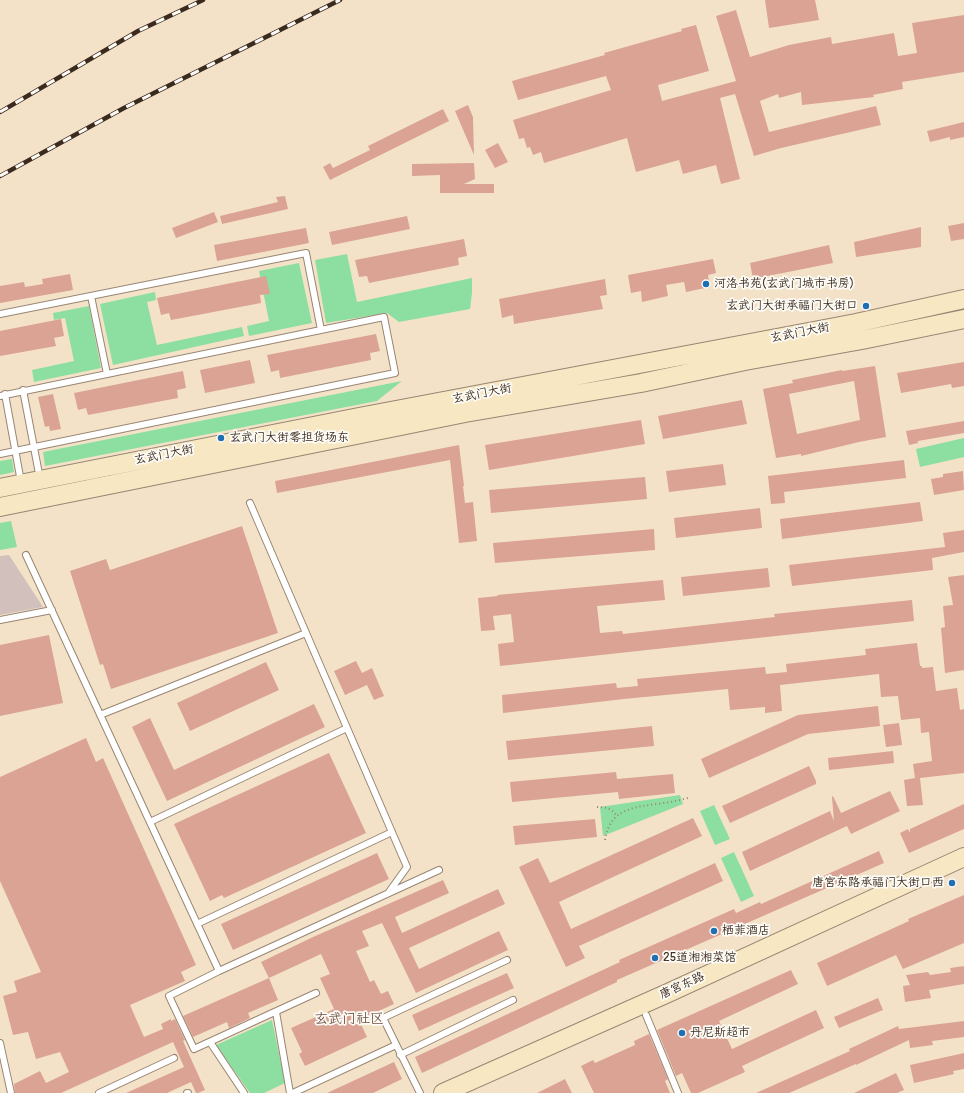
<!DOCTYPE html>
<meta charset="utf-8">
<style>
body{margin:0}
canvas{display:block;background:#f4e2c8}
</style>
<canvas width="964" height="1093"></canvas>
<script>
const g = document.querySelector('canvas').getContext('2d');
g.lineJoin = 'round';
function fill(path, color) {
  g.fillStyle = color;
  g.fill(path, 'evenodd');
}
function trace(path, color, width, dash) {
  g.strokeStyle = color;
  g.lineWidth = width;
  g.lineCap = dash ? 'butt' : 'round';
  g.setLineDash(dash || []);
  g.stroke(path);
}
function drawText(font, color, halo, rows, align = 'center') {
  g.font = font + ' Pangolin,"LXGW WenKai TC",sans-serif';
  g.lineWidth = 3.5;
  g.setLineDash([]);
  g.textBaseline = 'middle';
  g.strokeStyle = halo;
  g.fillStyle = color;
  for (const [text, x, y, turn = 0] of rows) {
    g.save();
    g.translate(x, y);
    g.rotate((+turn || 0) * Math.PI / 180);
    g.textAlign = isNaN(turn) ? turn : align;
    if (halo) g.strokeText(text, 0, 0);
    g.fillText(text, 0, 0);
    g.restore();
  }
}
fill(new Path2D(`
 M 9,555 L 43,607 L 0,615 L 0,556 Z`), '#d1c0bc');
fill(new Path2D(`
 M 347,254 L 357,302 L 472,278 L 472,293 L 470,309 L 399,322 L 387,313 L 326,323 L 315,260 Z
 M 299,263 L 312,323 L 249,336 L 247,326 L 269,321 L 259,271 Z
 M 155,292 L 156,300 L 147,302 L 157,345 L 242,327 L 244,336 L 113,365 L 100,304 Z
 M 89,306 L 101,368 L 34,382 L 32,370 L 74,361 L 65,318 L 54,320 L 53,313 Z
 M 402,381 L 377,401 L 45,466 L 43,452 Z
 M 964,438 L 964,457 L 920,467 L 916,449 Z
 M 12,459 L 14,472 L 0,475 L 0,461 Z
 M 11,521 L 17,547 L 0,550 L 0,523 Z
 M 680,795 L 683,804 L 603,836 L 600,807 Z
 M 714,805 L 730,839 L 715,845 L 700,811 Z
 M 734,852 L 754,896 L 741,902 L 721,858 Z
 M 272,1020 L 285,1083 L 264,1093 L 250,1093 L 216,1045 Z`), '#8cdfa0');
fill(new Path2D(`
 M 765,0 L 815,0 L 819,20 L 769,28 Z
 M 736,10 L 750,57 L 789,45 L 831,37 L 832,44 L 894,33 L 898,56 L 917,53 L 912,23 L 964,15 L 964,72 L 902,82 L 903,89 L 873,95 L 874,97 L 802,105 L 801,92 L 779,98 L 778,94 L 760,101 L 769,132 L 876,106 L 881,125 L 781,148 L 754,156 L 735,94 L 720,98 L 740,179 L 721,184 L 716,165 L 683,174 L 679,160 L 636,172 L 627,138 L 544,163 L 541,152 L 533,155 L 530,147 L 527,148 L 524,138 L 519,139 L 513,120 L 611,90 L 606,76 L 518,100 L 512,81 L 605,55 L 604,53 L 682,31 L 681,29 L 696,25 L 709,71 L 658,85 L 662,101 L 736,81 L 716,16 Z
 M 468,105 L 473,117 L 474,155 L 455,111 Z
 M 443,109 L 449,121 L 330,180 L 323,167 L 330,163 L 333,168 L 370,150 L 368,146 Z
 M 964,122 L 964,137 L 950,140 L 950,137 L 930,142 L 927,131 Z
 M 498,143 L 508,162 L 495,168 L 485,150 Z
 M 474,163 L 475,179 L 464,184 L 494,184 L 494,193 L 440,193 L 440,175 L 412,176 L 412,164 Z
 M 285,196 L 288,209 L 222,224 L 220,216 L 278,202 L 276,197 Z
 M 214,212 L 218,222 L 176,238 L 172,228 Z
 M 407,216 L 410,229 L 332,245 L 329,232 Z
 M 964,223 L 964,239 L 951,241 L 948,226 Z
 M 921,227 L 921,247 L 856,257 L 854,242 Z
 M 306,228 L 309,243 L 217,261 L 214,245 Z
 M 464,239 L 467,256 L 458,258 L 459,265 L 369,283 L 367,276 L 359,277 L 355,260 Z
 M 829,245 L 833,263 L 753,279 L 750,263 Z
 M 713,259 L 716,273 L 708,275 L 710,287 L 686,292 L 684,282 L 666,285 L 668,296 L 642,302 L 641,291 L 631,293 L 628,275 Z
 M 70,274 L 73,290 L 0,303 L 0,286 L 24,282 L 25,287 L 43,284 L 42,279 Z
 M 266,276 L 270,294 L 260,295 L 261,303 L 171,320 L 169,313 L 161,315 L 157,298 Z
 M 605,279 L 607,295 L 600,296 L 603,309 L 514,324 L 513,315 L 502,318 L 499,299 Z
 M 61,319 L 64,336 L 54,338 L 56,346 L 0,356 L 0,331 Z
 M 376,334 L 380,351 L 370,353 L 371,360 L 280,378 L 279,370 L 271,372 L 267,355 Z
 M 250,360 L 255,383 L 205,393 L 200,370 Z
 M 964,362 L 964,386 L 952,388 L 951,384 L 901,393 L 897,373 Z
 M 875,366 L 886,437 L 859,442 L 801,456 L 801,454 L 776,458 L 763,389 L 793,383 L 792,380 L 842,370 L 842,371 ZM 854,381 L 860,420 L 797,434 L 789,394 Z
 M 183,371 L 186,388 L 177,390 L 178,398 L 88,415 L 86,408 L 78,410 L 74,393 Z
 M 53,394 L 61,429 L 50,431 L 49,426 L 45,427 L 38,397 Z
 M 742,400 L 747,424 L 663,439 L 658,416 Z
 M 641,420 L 645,444 L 489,470 L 485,445 Z
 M 964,421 L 964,433 L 918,441 L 918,443 L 909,445 L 906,431 Z
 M 459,445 L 464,486 L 463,486 L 465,503 L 473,502 L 477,541 L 459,543 L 450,460 L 277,493 L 275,481 Z
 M 904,460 L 906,478 L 784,492 L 785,503 L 771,504 L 768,476 Z
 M 723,464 L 726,485 L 669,492 L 666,471 Z
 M 963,471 L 964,490 L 934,495 L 931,479 L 943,477 L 943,474 Z
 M 645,477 L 647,499 L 491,513 L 489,490 Z
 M 920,502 L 923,521 L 782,539 L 780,519 Z
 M 760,508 L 762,528 L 676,538 L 674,518 Z
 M 242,526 L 278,633 L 111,689 L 103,664 L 100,665 L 70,571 L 106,559 L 110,570 Z
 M 654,529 L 655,550 L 495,563 L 493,543 Z
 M 964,530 L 964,552 L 932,558 L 933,570 L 792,586 L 789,565 L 945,547 L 943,533 Z
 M 768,568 L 770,587 L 683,596 L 681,577 Z
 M 964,575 L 964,670 L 945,673 L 941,628 L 945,627 L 943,606 L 953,605 L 948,577 Z
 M 663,580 L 665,600 L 597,606 L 600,633 L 622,631 L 623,634 L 775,617 L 774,614 L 912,600 L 914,621 L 500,666 L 498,644 L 514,642 L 511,614 L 493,616 L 495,630 L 481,631 L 478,598 L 498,596 L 497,595 Z
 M 49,635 L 63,703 L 0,716 L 0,645 Z
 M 917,643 L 920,666 L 922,666 L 922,668 L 933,667 L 936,691 L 957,688 L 960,710 L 964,709 L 964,773 L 920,778 L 923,805 L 907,806 L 904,780 L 915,778 L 913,764 L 932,761 L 929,732 L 921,733 L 920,718 L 901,720 L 898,696 L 881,697 L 879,674 L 780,685 L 782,711 L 765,713 L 765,707 L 730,710 L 728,689 L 624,699 L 503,713 L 502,695 L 616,683 L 617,688 L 638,686 L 637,679 L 765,667 L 766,674 L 787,672 L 786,664 L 866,655 L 865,649 Z
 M 356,661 L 362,673 L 372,668 L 384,696 L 374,700 L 367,685 L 345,695 L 334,671 Z
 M 266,662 L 279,690 L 190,731 L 177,703 Z
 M 314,704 L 325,727 L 167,801 L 132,727 L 150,718 L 174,770 Z
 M 878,706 L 880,726 L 808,734 L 709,778 L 701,759 L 798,715 Z
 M 899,723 L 902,745 L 886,747 L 883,725 Z
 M 652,726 L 654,746 L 508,760 L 506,741 Z
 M 86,738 L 96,762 L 103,758 L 196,965 L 181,972 L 185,981 L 130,1005 L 144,1037 L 163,1029 L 161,1024 L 171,1019 L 171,1021 L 175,1019 L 185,1040 L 183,1041 L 205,1090 L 198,1093 L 196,1093 L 191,1082 L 167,1093 L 126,1093 L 184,1067 L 173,1042 L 61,1093 L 15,1093 L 14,1084 L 40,1071 L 46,1083 L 69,1072 L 60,1052 L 36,1059 L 28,1032 L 13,1035 L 3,996 L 17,992 L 14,981 L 41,972 L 0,881 L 0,777 Z
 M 893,751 L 894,763 L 829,770 L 828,758 Z
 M 329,753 L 366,833 L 224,898 L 222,895 L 210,901 L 174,824 Z
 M 809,766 L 816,781 L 816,784 L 730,823 L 722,806 Z
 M 616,772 L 617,779 L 673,774 L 675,793 L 619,799 L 618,792 L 512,802 L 510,782 Z
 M 890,791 L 900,811 L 851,834 L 847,826 L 750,871 L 742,852 L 830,811 L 834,821 L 832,797 L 833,796 L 841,813 Z
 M 964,804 L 964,829 L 909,853 L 900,833 L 908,829 L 910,833 L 910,829 Z
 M 693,818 L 702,836 L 559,902 L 571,929 L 715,863 L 723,881 L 579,946 L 585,958 L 566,967 L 519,867 L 538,858 L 550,883 Z
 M 595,819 L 597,837 L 515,845 L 513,826 Z
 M 879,851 L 884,863 L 617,980 L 617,982 L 422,1073 L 415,1057 L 620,962 L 619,960 L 734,909 L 736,913 L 760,902 L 761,904 Z
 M 377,853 L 389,879 L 233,950 L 221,924 Z
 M 443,880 L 449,893 L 395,917 L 402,933 L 498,889 L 505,904 L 409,948 L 419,969 L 499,931 L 508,950 L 416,993 L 382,923 L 362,931 L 369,946 L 356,951 L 370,982 L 374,980 L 381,994 L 388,991 L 394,1004 L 359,1020 L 367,1037 L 305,1066 L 299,1054 L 302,1052 L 291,1028 L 334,1009 L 320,978 L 330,974 L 321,954 L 269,978 L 261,962 L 313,937 Z
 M 964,895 L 964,943 L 903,969 L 896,955 L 827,986 L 817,963 L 909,921 L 908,919 Z
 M 964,966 L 964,984 L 929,990 L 931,998 L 905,1002 L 903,986 L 910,985 L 906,975 L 928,972 L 930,975 L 951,972 L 950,968 Z
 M 791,970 L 798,984 L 719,1021 L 732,1049 L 816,1010 L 824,1028 L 742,1066 L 745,1072 L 698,1093 L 691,1093 L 682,1073 L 676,1076 L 657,1030 Z
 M 507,973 L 514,988 L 419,1031 L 412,1015 Z
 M 269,978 L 278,1000 L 248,1013 L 250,1018 L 229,1028 L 227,1022 L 193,1037 L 183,1016 Z
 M 878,998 L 883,1010 L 839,1028 L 834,1017 Z
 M 964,1021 L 964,1037 L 932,1041 L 933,1045 L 910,1048 L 909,1040 L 856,1065 L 856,1064 L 789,1093 L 756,1093 L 850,1051 L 849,1049 L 898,1026 L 899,1029 Z
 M 649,1034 L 668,1079 L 665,1081 L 670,1093 L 594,1093 L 581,1066 L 593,1060 L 595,1063 L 635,1045 L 634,1041 Z
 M 964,1053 L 964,1069 L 953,1071 L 954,1074 L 914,1083 L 910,1065 Z
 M 394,1062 L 402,1079 L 373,1093 L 327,1093 Z
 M 896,1073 L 904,1090 L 897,1093 L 854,1093 Z
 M 565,1079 L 572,1093 L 537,1093 Z`), '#dba394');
const lane = new Path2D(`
 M 91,296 L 107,374
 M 0,314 L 306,253 L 321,330
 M 23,390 L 40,479
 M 5,394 L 21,482
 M 0,396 L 384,317 L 395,373 L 0,454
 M 250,503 L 407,867 L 389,892
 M 26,555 L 219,971
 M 0,620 L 52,610
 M 100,715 L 306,633
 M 150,822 L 347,728
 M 197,924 L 392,832
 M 316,993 L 194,1049 L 169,996 L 219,971 L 439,870
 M 276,1012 L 290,1093
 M 646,1015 L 678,1093
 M 210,1042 L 244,1093
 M 0,1043 L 11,1093
 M 400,1055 L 513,1000
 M 99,1093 L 174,1058
 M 187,1093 L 188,1093
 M 293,1093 L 396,1045
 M 420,1093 L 383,1018 L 507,960`);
const secondary = new Path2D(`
 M 0,488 L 359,417 L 856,323 L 964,299
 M 0,507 L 465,413 L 641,383 L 745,361 L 862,340 L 964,319
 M 443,1093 L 668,993 L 964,857`);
trace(lane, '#988673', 8);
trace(secondary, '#988673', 20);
trace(new Path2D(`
 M 597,807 C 606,807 611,808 617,816
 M 605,840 C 610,807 636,807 664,803 C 672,802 680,800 688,798`), '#988673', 2, [1, 3]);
trace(lane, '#fff', 6);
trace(secondary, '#f7e8c3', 18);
const rail = new Path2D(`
 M 0,112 L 138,31 L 203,0
 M 0,176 L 124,108 L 340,0`);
trace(rail, '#3b2a1e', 4.5);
trace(rail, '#fdfcf7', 3, [9]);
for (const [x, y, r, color] of [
 [706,284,4,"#1f6fb2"],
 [866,306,4,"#1f6fb2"],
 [221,438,4,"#1f6fb2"],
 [952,883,4,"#1f6fb2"],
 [714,931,4,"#1f6fb2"],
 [655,958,4,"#1f6fb2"],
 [682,1033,4,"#1f6fb2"]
]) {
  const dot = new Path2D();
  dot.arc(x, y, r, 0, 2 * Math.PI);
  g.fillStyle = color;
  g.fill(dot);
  trace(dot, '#fdfcf7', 1.5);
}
drawText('12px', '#3b2a1e', '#fdfcf7', [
 ["河洛书苑(玄武门城市书房)",714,284],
 ["玄武门大街承福门大街口",858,306,"right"],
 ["玄武门大街零担货场东",229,438],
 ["唐宫东路承福门大街口西",944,883,"right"],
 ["栖菲酒店",722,931],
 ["25道湘湘菜馆",663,958],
 ["丹尼斯超市",690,1033]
], 'left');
drawText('12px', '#3b2a1e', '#fdfcf7', [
 ["玄武门大街",800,333,-11],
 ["玄武门大街",482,394,-11],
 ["玄武门大街",164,455,-11],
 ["唐宫东路",682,986,-25]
]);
drawText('14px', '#735447', '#fdfcf7', [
 ["玄武门社区",349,1019]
]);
</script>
